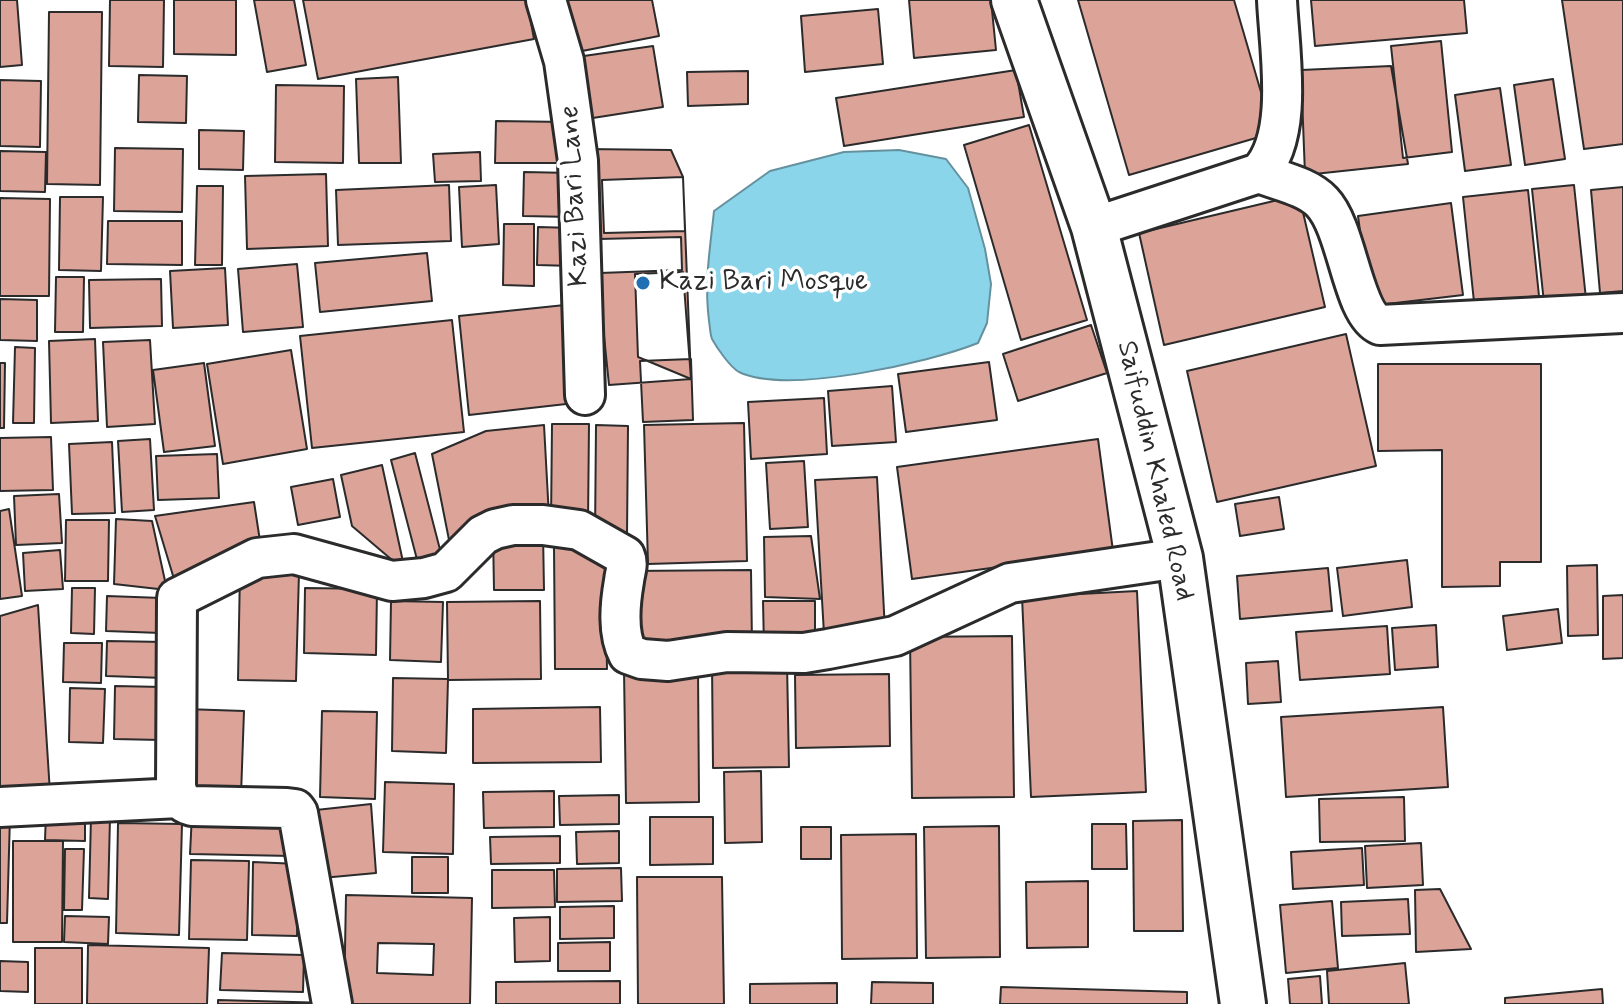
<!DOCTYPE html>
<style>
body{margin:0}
canvas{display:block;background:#fff}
</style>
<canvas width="1623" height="1004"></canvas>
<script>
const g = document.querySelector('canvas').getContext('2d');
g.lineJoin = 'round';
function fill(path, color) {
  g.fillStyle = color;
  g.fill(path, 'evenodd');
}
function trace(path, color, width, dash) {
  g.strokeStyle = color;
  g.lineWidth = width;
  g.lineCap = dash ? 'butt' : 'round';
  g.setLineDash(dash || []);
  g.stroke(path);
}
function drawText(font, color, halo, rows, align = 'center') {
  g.font = font + ' Mynerve,sans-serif';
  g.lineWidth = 7;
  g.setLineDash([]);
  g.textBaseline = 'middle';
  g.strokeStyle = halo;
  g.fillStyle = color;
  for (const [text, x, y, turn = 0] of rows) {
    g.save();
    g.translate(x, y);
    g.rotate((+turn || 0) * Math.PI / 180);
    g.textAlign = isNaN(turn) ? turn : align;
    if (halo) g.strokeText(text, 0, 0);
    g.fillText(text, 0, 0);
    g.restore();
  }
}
const water = new Path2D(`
 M 899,150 L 946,159 L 968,188 L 985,249 L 991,284 L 987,323 L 978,343 C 928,363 787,395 739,372 C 730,367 717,348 712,339 C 710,334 710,326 709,321 C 704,281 710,250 714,211 L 770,171 L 844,152 Z`);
fill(water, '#8bd5eb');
trace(water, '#65919e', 2);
const building = new Path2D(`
 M 0,0 L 17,0 L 22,65 L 0,67 Z
 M 110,0 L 164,0 L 163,67 L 109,66 Z
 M 174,0 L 236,0 L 236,55 L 174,54 Z
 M 254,0 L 294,0 L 306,65 L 267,72 Z
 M 303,0 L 527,0 L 534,39 L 318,79 Z
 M 562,0 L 652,0 L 659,36 L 572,53 Z
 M 909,0 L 991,0 L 996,50 L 914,58 Z
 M 1078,0 L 1234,0 L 1273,133 L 1129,175 Z
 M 1311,0 L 1464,0 L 1467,33 L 1315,46 Z
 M 1562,0 L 1623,0 L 1623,144 L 1584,149 Z
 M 878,9 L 883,64 L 805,72 L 801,16 Z
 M 49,12 L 102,12 L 100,185 L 47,184 Z
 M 1441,41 L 1452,152 L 1403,158 L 1391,46 Z
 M 653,46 L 663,107 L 580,120 L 570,58 Z
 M 1391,66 L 1408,164 L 1305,175 L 1301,70 Z
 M 1016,70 L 1024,117 L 844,146 L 836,98 Z
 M 748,71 L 748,104 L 688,106 L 687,72 Z
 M 139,75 L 187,76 L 186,123 L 138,122 Z
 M 398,77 L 401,163 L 359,163 L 356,79 Z
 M 1553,79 L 1565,159 L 1525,165 L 1514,85 Z
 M 0,80 L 41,81 L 40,147 L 0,146 Z
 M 276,85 L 344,86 L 343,163 L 275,162 Z
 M 1500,88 L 1511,165 L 1465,171 L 1455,95 Z
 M 496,121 L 566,122 L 565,163 L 495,163 Z
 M 1029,125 L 1087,320 L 1021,340 L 964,145 Z
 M 199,130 L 244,131 L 243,170 L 199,169 Z
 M 115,148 L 183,149 L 182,212 L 114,211 Z
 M 585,149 L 671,150 L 683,177 L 691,379 L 609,385 Z
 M 0,151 L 46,152 L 45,192 L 0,191 Z
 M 480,152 L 481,181 L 435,182 L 433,154 Z
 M 524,172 L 572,173 L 572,217 L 523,216 Z
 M 326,174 L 328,246 L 247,249 L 245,176 Z
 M 683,177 L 685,231 L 604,233 L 602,180 Z
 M 449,185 L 451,241 L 338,245 L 336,190 Z
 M 496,185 L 499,244 L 462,247 L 459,187 Z
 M 1574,185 L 1586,299 L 1544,303 L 1532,189 Z
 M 197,186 L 223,186 L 222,265 L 195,265 Z
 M 1623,187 L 1623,291 L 1600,293 L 1591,190 Z
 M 1528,190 L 1539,296 L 1474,302 L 1463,197 Z
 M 1299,195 L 1325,307 L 1164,345 L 1139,233 Z
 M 60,197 L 103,197 L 101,271 L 59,270 Z
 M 0,198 L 50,199 L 49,296 L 0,296 Z
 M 1451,203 L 1463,295 L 1370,306 L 1358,216 Z
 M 108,221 L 182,221 L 182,265 L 107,264 Z
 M 504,224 L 534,224 L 534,286 L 503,285 Z
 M 538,227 L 574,228 L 573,266 L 537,265 Z
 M 681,237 L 682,270 L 600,273 L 599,239 Z
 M 427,253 L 432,301 L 320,312 L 315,263 Z
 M 297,264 L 303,327 L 243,332 L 238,269 Z
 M 225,268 L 228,325 L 173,328 L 170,271 Z
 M 683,272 L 691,379 L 638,357 L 635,274 Z
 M 56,277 L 84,277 L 83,332 L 55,332 Z
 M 161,279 L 162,326 L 90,328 L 89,280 Z
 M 0,299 L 37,300 L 37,341 L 0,340 Z
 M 565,305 L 575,403 L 469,415 L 459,316 Z
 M 452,320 L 464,432 L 312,448 L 300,336 Z
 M 1091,325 L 1107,373 L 1018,401 L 1003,354 Z
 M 1346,334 L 1376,466 L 1217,502 L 1187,371 Z
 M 95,339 L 98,421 L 51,423 L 49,341 Z
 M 150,340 L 155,424 L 107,427 L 103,342 Z
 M 15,347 L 35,348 L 34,423 L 13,423 Z
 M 291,350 L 307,449 L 223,464 L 207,364 Z
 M 691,359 L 693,420 L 643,422 L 640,361 Z
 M 989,362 L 997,420 L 906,432 L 898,374 Z
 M 0,363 L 5,363 L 4,428 L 0,428 Z
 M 204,363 L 215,446 L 164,452 L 153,370 Z
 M 1378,364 L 1541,364 L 1541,562 L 1500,562 L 1500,586 L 1442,587 L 1442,450 L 1378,451 Z
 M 892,386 L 896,442 L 832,446 L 828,391 Z
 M 824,398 L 827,454 L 751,459 L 748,402 Z
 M 744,423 L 747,561 L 648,564 L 644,425 Z
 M 552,424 L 589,424 L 588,523 L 551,523 Z
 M 544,425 L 549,517 L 452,555 L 432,454 L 486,431 Z
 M 596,425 L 628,426 L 627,536 L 595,536 Z
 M 51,437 L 53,490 L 0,491 L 0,438 Z
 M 150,439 L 154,510 L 122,512 L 118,441 Z
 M 1098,439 L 1113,551 L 912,579 L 897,467 Z
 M 112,442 L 115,513 L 72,514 L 69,444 Z
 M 415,453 L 444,565 L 420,571 L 391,460 Z
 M 217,454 L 219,498 L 158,500 L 156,456 Z
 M 804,461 L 808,527 L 770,529 L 766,463 Z
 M 382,465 L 405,571 L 352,526 L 341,475 Z
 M 877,477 L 885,631 L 824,634 L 815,480 Z
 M 333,479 L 340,517 L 298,525 L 291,487 Z
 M 59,494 L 62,543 L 16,545 L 14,496 Z
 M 1279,497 L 1284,529 L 1240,536 L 1235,504 Z
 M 254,502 L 260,541 L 174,579 L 155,516 Z
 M 9,509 L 22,596 L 0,599 L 0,511 Z
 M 116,519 L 152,521 L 167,590 L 114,584 Z
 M 66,520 L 109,520 L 108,581 L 65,581 Z
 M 543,532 L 544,590 L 494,590 L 493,533 Z
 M 811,536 L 820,599 L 765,597 L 764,537 Z
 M 554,546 L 605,546 L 607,669 L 555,669 Z
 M 60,550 L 63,589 L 25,591 L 23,553 Z
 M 1407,560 L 1412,607 L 1343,616 L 1337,568 Z
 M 1597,565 L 1598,635 L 1568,636 L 1567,566 Z
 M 1328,568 L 1332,611 L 1240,619 L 1237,576 Z
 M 240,570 L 299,572 L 296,681 L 238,680 Z
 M 751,570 L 752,645 L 628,646 L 628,571 Z
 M 72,588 L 95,588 L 94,634 L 71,633 Z
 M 305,588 L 377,589 L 376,655 L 304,653 Z
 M 1137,591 L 1146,792 L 1031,797 L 1022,597 Z
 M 1623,595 L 1623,658 L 1603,659 L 1603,596 Z
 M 107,596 L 162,598 L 161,633 L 106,631 Z
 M 391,601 L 443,602 L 441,662 L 390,660 Z
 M 540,601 L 541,679 L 448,680 L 447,602 Z
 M 763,601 L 815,601 L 815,648 L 764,648 Z
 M 38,605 L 50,793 L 0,796 L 0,616 Z
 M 1558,609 L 1562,643 L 1507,650 L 1503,616 Z
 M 1436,625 L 1438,667 L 1395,670 L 1392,628 Z
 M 1387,626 L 1390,674 L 1300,680 L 1296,632 Z
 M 1012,636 L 1014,797 L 912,798 L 910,637 Z
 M 107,641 L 165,642 L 164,678 L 106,676 Z
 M 64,643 L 102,643 L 101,683 L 63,682 Z
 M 1278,661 L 1281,702 L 1248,704 L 1246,663 Z
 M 787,663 L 789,767 L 713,768 L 712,664 Z
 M 698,669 L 699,802 L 626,803 L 624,670 Z
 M 889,674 L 890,746 L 796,748 L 795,675 Z
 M 393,678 L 448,679 L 446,753 L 392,751 Z
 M 115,686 L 163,687 L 161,740 L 114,739 Z
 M 70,688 L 105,689 L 103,743 L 69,742 Z
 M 600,707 L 601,762 L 473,763 L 473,709 Z
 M 1443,707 L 1448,787 L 1286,797 L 1281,717 Z
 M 185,709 L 244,711 L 241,795 L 183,794 Z
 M 322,711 L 377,712 L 375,799 L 320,797 Z
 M 761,771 L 762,842 L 725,843 L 724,772 Z
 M 385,782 L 454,784 L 453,854 L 383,852 Z
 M 554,791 L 554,827 L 484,828 L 483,792 Z
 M 619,795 L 619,824 L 560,825 L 559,796 Z
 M 1404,797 L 1405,841 L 1320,842 L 1319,799 Z
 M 371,804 L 376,873 L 322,878 L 316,810 Z
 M 46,813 L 85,814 L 85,841 L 45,840 Z
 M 192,814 L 292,816 L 292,856 L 190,854 Z
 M 0,816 L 10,816 L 7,923 L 0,923 Z
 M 91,817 L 110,818 L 108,899 L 89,898 Z
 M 650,817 L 713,817 L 713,864 L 650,865 Z
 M 1182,820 L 1183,931 L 1134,931 L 1133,821 Z
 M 118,823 L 182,824 L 179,935 L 116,933 Z
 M 1092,824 L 1126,824 L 1127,869 L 1092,869 Z
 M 999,826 L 1000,957 L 926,958 L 924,827 Z
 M 801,827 L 831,827 L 831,859 L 801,859 Z
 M 619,831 L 619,863 L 577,864 L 576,832 Z
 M 916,834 L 917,958 L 842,959 L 841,835 Z
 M 560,836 L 560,863 L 491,864 L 490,837 Z
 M 13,841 L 63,841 L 62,942 L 13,942 Z
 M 1421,843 L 1423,885 L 1367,888 L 1365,846 Z
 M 1362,848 L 1364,885 L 1293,889 L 1291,852 Z
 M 65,849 L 84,849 L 82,910 L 64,910 Z
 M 412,857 L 448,857 L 448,893 L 412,893 Z
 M 191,860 L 249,861 L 247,940 L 189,939 Z
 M 253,862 L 299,864 L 297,936 L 252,935 Z
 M 621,868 L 622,901 L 557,902 L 557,869 Z
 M 492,870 L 554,870 L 555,907 L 492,908 Z
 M 637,877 L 722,877 L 724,1004 L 638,1004 Z
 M 1088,881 L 1088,947 L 1027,948 L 1026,882 Z
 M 1440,889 L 1471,949 L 1416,952 L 1415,890 Z
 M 346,895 L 472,898 L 470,1004 L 344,1004 ZM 378,943 L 434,944 L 433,975 L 377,973 Z
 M 1408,899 L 1410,934 L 1342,936 L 1341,902 Z
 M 1332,901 L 1338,968 L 1286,973 L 1280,905 Z
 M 614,906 L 614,938 L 560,939 L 560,907 Z
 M 65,916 L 109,917 L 108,944 L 64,942 Z
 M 550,917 L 550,961 L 515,962 L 514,918 Z
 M 610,942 L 610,971 L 558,971 L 558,943 Z
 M 88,945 L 209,948 L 207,1004 L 87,1004 Z
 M 35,948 L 82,948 L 82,1004 L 35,1004 Z
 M 222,953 L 304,955 L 303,992 L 220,990 Z
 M 0,961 L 28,962 L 28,992 L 0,991 Z
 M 1405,963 L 1409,1004 L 1329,1004 L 1327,971 Z
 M 1320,976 L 1322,1004 L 1290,1004 L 1288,979 Z
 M 620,981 L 620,1004 L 496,1004 L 496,982 Z
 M 872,982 L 933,983 L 933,1004 L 871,1004 Z
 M 837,983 L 837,1004 L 750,1004 L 750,984 Z
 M 1001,987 L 1187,992 L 1187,1004 L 1000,1004 Z
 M 1602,989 L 1603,1004 L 1505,1004 L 1505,998 Z
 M 218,1000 L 330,1003 L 330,1004 L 218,1004 Z`);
fill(building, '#dca399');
trace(building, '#2b2b2b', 2);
const minor = new Path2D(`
 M 546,0 L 564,61 L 578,161 L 585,395
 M 1259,173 C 1279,181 1307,186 1322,202 C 1348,229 1352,313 1380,325 L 1623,313
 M 1094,227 L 1259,173 C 1295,137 1279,48 1277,0
 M 0,807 L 179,798
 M 332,1004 L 298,813 L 295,809 L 287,808 L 192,806 C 181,803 179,798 176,787 L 177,598 L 257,558 L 294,554 L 392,581 L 424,578 L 446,572 L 483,535 L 495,529 L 513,525 L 543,525 L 579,530 L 625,556 C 629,565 625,571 624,581 C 620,604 617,633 628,654 L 642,659 L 668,661 L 727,652 L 804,653 L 828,649 L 895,636 L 1010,583 L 1180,558`);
const major = new Path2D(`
 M 1014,0 L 1094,227 L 1180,558 L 1243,1004`);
trace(minor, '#2b2b2b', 44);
trace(major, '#2b2b2b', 50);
trace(minor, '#fff', 38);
trace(major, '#fff', 44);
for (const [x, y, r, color] of [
 [643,283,8,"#1f6fb2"]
]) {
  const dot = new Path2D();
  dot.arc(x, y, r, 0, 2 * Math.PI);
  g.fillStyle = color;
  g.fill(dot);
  trace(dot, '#fff', 3);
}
drawText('28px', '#2b2b2b', '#fff', [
 ["Kazi Bari Lane",576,196,-93],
 ["Saifuddin Khaled Road",1154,471,77]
]);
drawText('28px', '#2b2b2b', '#fff', [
 ["Kazi Bari Mosque",659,283]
], 'left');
</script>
